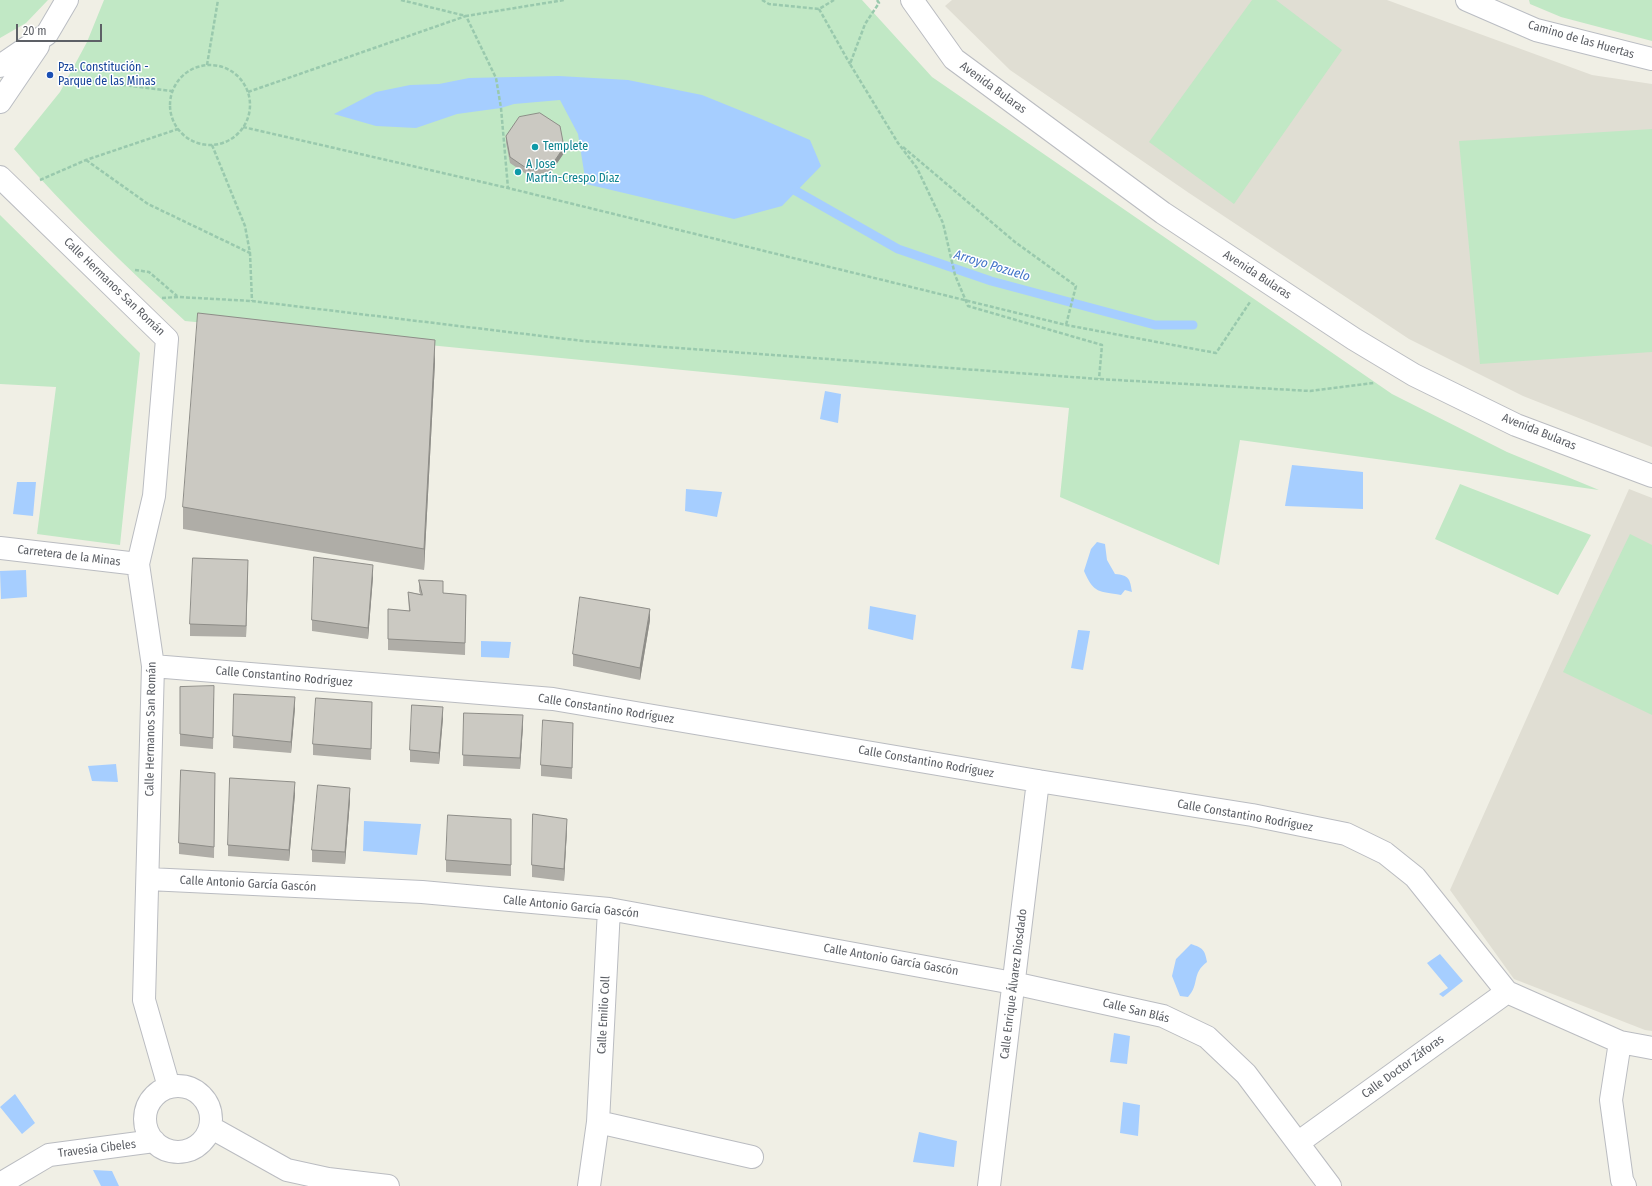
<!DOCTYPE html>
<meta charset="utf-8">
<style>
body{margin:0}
#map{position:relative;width:1652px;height:1186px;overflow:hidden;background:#f0efe5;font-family:"Fira Sans Condensed",sans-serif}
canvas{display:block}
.scale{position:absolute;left:16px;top:24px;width:86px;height:18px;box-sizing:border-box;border:2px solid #5d6066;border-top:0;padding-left:5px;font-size:12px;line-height:14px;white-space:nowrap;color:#5d6066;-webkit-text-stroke:3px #fff;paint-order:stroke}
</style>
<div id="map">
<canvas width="1652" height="1186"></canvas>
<div class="scale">20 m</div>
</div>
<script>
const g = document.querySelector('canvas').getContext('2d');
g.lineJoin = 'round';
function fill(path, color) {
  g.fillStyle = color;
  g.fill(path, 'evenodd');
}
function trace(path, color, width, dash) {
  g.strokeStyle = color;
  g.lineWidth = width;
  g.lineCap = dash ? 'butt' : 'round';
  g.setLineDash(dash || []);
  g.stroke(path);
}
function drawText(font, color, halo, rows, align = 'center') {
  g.font = font + ' "Fira Sans Condensed",sans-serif';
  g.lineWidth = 3;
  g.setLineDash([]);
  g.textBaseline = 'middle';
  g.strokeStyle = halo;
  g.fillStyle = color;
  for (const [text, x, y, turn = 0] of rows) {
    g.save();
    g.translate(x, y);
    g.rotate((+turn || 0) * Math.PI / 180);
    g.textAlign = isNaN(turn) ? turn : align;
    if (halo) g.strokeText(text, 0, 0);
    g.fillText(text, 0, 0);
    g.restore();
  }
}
fill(new Path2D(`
 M 952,0 L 1387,0 L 1592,75 L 1652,84 L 1652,447 L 1523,396 L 1409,339 L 1189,193 L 1010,70 L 945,6 Z
 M 1629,489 L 1652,498 L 1652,1031 L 1645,1030 L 1514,979 L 1450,890 Z`), '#e0ded3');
fill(new Path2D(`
 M 0,0 L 48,0 L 26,23 L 0,38 Z
 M 104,0 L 862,0 L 932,77 L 1392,394 L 1507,452 L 1599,490 L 1240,440 L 1219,565 L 1060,497 L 1069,408 L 185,321 C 125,266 67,210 14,149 L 60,92 L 87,42 Z
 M 1252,0 L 1276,0 L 1342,50 L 1234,204 L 1149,142 Z
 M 1529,0 L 1652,0 L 1652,41 L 1561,17 L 1530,4 Z
 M 1652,129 L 1652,352 L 1480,364 L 1459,141 Z
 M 0,215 L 140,353 L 120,545 L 37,534 L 56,387 L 0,384 Z
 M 1460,484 L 1591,535 L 1558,595 L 1435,539 Z
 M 1630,534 L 1652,545 L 1652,715 L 1563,672 Z`), '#c1e8c5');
fill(new Path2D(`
 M 559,76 L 628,80 L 702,95 L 759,118 L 810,140 L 821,166 L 782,206 L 734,219 L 586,184 L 578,134 L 560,100 L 514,104 L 501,108 L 457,114 L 416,128 L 376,126 L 334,114 L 376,92 L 410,85 L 439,84 L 469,78 Z
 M 825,391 L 841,394 L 838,423 L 820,419 Z
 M 1292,465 L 1363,472 L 1363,509 L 1285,506 Z
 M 17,482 L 36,482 L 33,516 L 13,514 Z
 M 686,489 L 722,492 L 717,517 L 685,511 Z
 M 1097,542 L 1105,544 L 1107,560 L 1115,574 C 1129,575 1130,579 1132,592 L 1125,590 L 1121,595 C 1099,591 1094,594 1084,571 L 1091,549 Z
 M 26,570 L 27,597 L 1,599 L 0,571 Z
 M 870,606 L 916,615 L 913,640 L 868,629 Z
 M 1078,630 L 1090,631 L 1083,670 L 1071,668 Z
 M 481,641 L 511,642 L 509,658 L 481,657 Z
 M 116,764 L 118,782 L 92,781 L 88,766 Z
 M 364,821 L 421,824 L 417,855 L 363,851 Z
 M 1191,944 C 1203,948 1205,950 1207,962 C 1191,974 1200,984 1188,997 L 1180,996 L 1172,976 L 1176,959 Z
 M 1440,954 L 1463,981 L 1443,997 L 1439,994 L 1448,988 L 1427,963 Z
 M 1114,1033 L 1130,1036 L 1127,1064 L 1110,1062 Z
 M 15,1094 L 35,1123 L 22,1134 L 0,1107 Z
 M 1123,1102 L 1140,1105 L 1138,1136 L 1120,1133 Z
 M 919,1132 L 957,1141 L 954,1167 L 913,1162 Z
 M 93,1170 L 112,1171 L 119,1186 L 101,1186 Z`), '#a6ceff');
trace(new Path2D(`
 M 796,191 L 898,249 L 991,281 L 1155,325 L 1193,325`), '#a6ceff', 9);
const minor = new Path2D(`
 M 912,0 L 954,59 L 1163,213 L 1354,339 L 1414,375 L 1516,425 L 1652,476
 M 0,177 L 167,339 L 154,496 L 138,564 L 153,666 L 144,1000 L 169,1087
 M 0,548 L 138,564
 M 153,666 L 553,699 L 1038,781 L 1252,815 L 1346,834 L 1385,853 L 1415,877 L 1507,992 L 1620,1042 L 1652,1048
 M 148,879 L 422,892 L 609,909 L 1013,983 L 1163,1016 L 1207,1037 L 1246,1074 L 1330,1186
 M 1620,1042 L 1611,1100 L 1622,1180 L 1625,1186
 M145 1119a33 33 0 1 1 66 0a33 33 0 1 1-66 0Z
 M 598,1122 L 752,1157
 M 210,1127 L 287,1170 L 328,1179 L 388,1186
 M 1299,1142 L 1507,992
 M 0,1184 L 49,1155 L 154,1141
 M 589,1186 L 598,1122 L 609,909
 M 989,1186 L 1038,781`);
const secondary = new Path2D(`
 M 1467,0 L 1536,30 L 1652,59
 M 0,66 L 47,34 L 67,0
 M 0,102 L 38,46`);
trace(minor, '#babcc1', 24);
trace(secondary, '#babdc3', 24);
trace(new Path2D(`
 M 401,0 L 466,16 L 564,0
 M 762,0 L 769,4 L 819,9 L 834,0
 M 877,0 L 879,3 L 865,24 L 850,64 L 898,143 L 917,168 L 943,223 L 955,275 L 968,306 L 1102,345 L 1099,379
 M 819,9 L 850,64
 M 207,65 L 218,0
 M170 105a40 40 0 1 1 80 0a40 40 0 1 1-80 0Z
 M 68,78 L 172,91
 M 248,92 L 466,16 L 496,78 L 501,108 L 508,188
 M 243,127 L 508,188 L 1066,325 L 1216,353 L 1250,302
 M 212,145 L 245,226 L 250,253 L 252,301
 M 903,147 L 1015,242 L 1076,286 L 1066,325
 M 86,160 L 148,204 L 250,253
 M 40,180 L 86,160 L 178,129
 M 135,270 L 149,272 L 177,296
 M 162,298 L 178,297 L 252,301 L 583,341 L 1099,379 L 1310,391 L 1374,383`), '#99c9ad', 2.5, [4, 2]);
trace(minor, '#fff', 22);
trace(secondary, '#fff', 22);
fill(new Path2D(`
 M 506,136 L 564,153 L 551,172 L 529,176 L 510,163 L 506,142 Z
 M 435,362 L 424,570 L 183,529 L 183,507 Z
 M 248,571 L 246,637 L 190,636 L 190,624 Z
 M 373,577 L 368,639 L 312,631 L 312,620 Z
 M 419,580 L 443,593 L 466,595 L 465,655 L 388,650 L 388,609 L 409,611 L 408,592 L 420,594 L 419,591 Z
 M 650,620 L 640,680 L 573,666 L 573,654 Z
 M 180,687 L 214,698 L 213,749 L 180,746 Z
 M 234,694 L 295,708 L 291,753 L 233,748 Z
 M 372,702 L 371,760 L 313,755 L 313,744 Z
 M 464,713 L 523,726 L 520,769 L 463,766 Z
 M 443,718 L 439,764 L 410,762 L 410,750 Z
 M 573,723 L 572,779 L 541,776 L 541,765 Z
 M 215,773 L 214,858 L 179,854 L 179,843 Z
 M 295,794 L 289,861 L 228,856 L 228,845 Z
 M 350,800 L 345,864 L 312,862 L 312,850 Z
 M 511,819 L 511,876 L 446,872 L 446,860 Z
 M 567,830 L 564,881 L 532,877 L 532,865 Z`), '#afada7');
fill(new Path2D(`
 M 564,147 L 564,153 L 551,172 L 551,166 Z
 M 435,340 L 435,362 L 424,570 L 424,549 Z
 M 248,560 L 248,571 L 246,637 L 246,626 Z
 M 373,565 L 373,577 L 368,639 L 368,628 Z
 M 650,609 L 650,620 L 640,680 L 640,668 Z
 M 295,697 L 295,708 L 291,753 L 291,742 Z
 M 443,707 L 443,718 L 439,764 L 439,753 Z
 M 523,715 L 523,726 L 520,769 L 520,758 Z
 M 295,782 L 295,794 L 289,861 L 289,850 Z
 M 350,788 L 350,800 L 345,864 L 345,852 Z
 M 567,819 L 567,830 L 564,881 L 564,869 Z`), '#8e8d88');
const building = new Path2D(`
 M 540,113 L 560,126 L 564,147 L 551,166 L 529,170 L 510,157 L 506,136 L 519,117 Z
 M 198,313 L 435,340 L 424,549 L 183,507 Z
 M 314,557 L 373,565 L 368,628 L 312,620 Z
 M 193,558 L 248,560 L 246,626 L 190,624 Z
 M 419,580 L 443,581 L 443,593 L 466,595 L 465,643 L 388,639 L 388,609 L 410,611 L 408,592 L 422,595 Z
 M 580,597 L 650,609 L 640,668 L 573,654 Z
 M 214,686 L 213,738 L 180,734 L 180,687 Z
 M 234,694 L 295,697 L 291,742 L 233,736 Z
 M 316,698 L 372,702 L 371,749 L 313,744 Z
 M 412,705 L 443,707 L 439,753 L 410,750 Z
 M 464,713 L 523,715 L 520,758 L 463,755 Z
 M 543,720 L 573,723 L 572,768 L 541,765 Z
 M 181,770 L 215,773 L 214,847 L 179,843 Z
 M 230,778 L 295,782 L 289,850 L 228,845 Z
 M 318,785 L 350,788 L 345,852 L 312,850 Z
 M 533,814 L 567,819 L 564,869 L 532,865 Z
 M 448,815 L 511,819 L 511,865 L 446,860 Z`);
fill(building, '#cbc9c2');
trace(building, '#8e8d88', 1);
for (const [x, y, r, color] of [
 [50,75,4,"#1a4fb4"],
 [535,147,4,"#0f9aa8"],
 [518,172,4,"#0f9aa8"]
]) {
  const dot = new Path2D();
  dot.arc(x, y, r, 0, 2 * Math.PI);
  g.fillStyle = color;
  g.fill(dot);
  trace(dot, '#fff', 1.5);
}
drawText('12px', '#5d6066', '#fff', [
 ["Camino de las Huertas",1581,40,16],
 ["Avenida Bularas",993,88,36],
 ["Avenida Bularas",1257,275,33],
 ["Calle Hermanos San Román",114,287,44],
 ["Avenida Bularas",1539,432,22],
 ["Carretera de la Minas",69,556,7],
 ["Calle Constantino Rodríguez",284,677,5],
 ["Calle Constantino Rodríguez",606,709,9],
 ["Calle Hermanos San Román",151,729,-89],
 ["Calle Constantino Rodríguez",926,762,10],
 ["Calle Constantino Rodríguez",1245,816,10],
 ["Calle Antonio García Gascón",248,884,3],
 ["Calle Antonio García Gascón",571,907,6],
 ["Calle Antonio García Gascón",891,960,10],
 ["Calle Enrique Álvarez Diosdado",1014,984,-83],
 ["Calle San Blás",1136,1011,14],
 ["Calle Emilio Coll",604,1015,-87],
 ["Calle Doctor Záforas",1403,1067,-36],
 ["Travesía Cibeles",97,1149,-7]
]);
drawText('12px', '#164399', '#fff', [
 ["Pza. Constitución -",58,68],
 ["Parque de las Minas",58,82]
], 'left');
drawText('12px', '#0d838f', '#fff', [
 ["Templete",543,147],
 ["A Jose",526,165],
 ["Martín-Crespo Díaz",526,179]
], 'left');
drawText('italic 13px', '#4375c8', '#fff', [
 ["Arroyo Pozuelo",992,266,17]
]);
</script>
